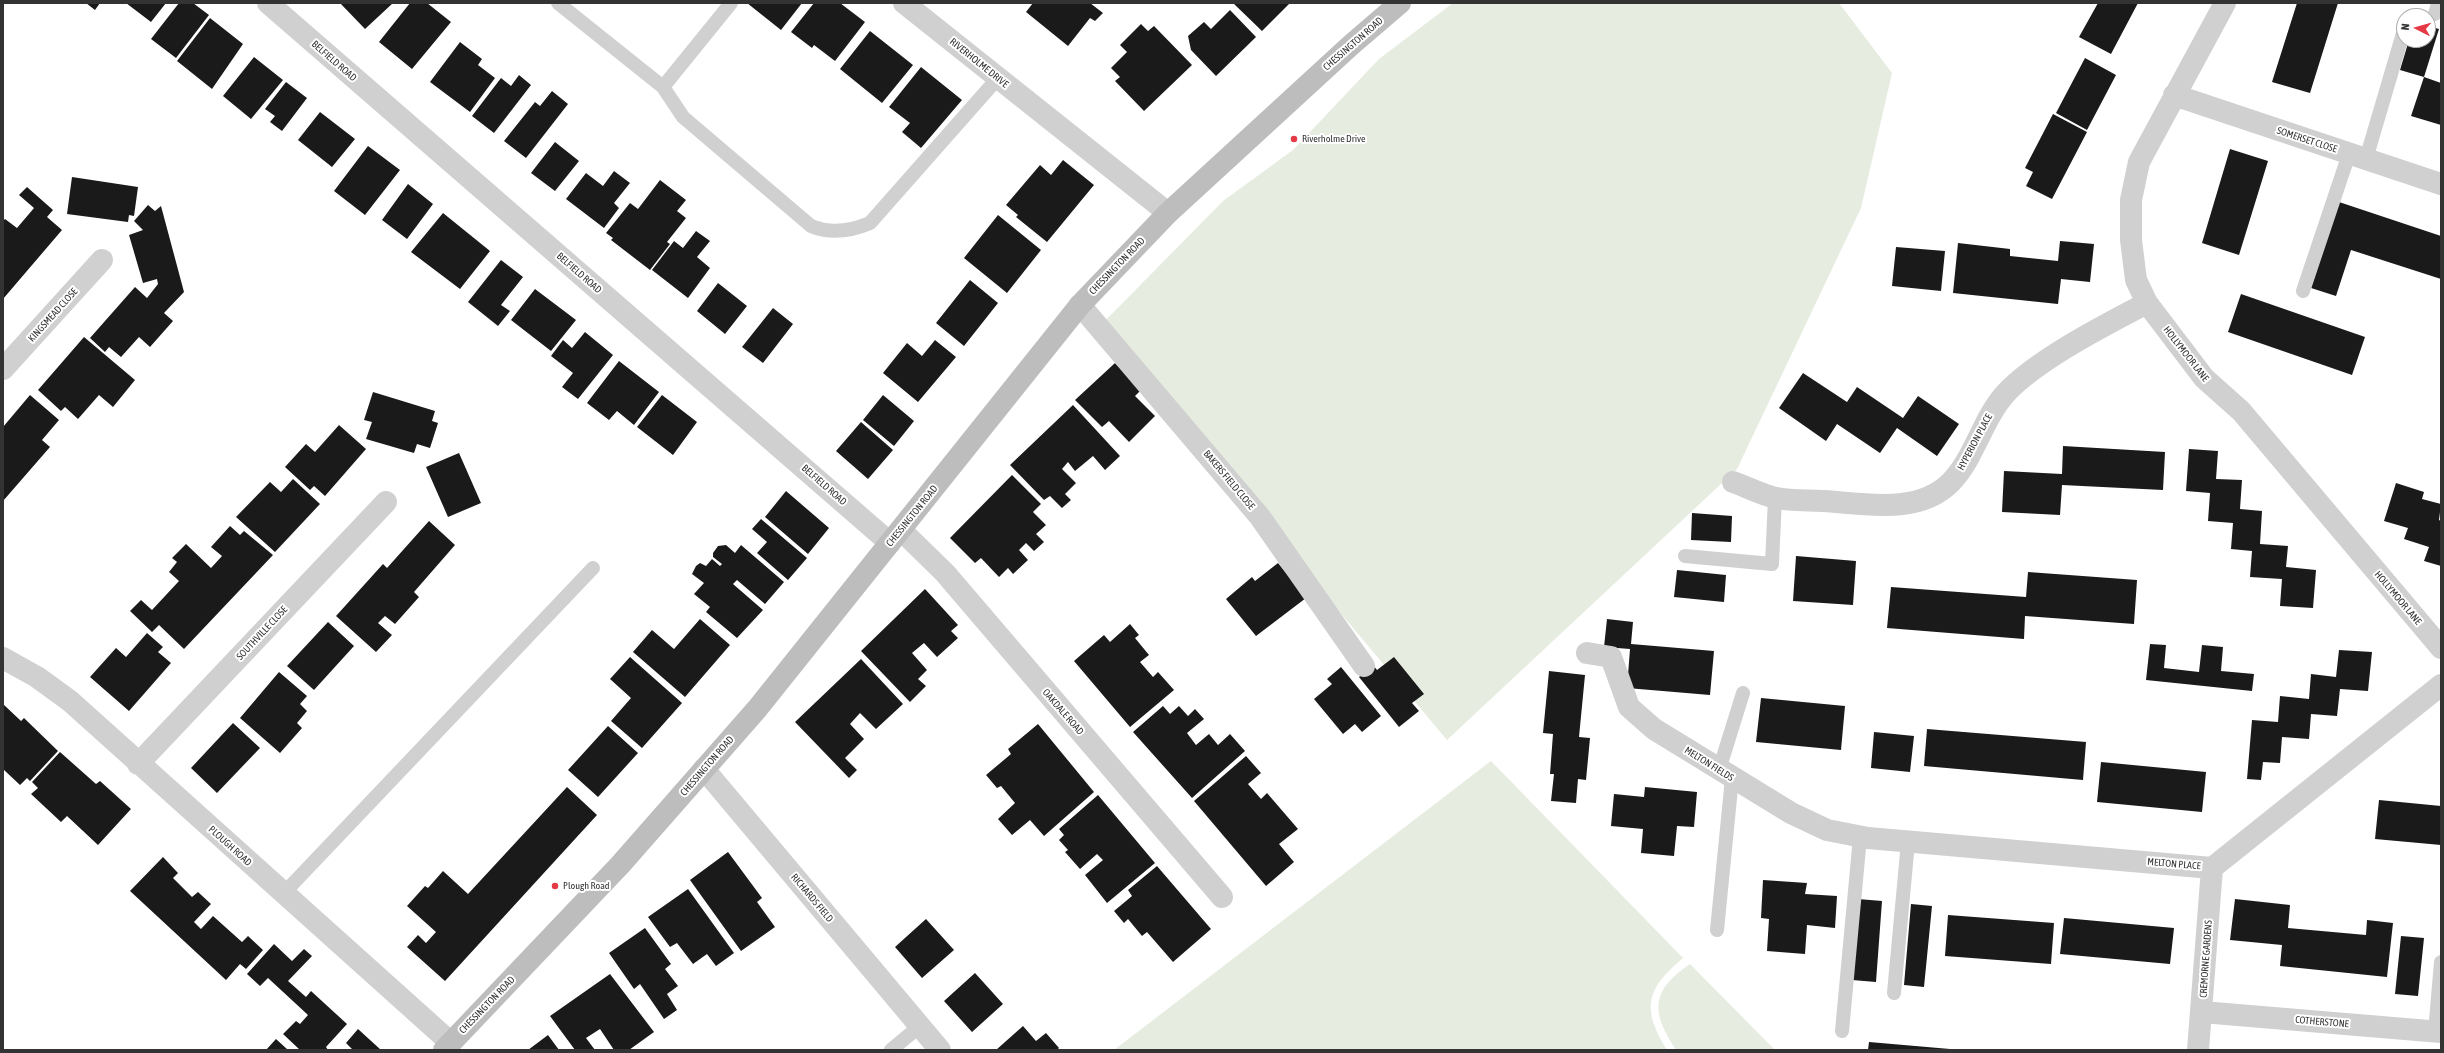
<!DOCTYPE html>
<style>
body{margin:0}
#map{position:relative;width:2444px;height:1053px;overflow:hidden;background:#fff;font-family:"Asap Condensed",sans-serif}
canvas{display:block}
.frame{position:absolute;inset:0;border:4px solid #333;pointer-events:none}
.north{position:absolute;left:2396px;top:8px;width:40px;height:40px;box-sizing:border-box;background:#fff;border:1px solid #adadad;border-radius:50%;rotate:276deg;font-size:11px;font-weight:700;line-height:16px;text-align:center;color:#333}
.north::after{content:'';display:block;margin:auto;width:14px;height:18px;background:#e63946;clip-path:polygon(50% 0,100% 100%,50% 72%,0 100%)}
</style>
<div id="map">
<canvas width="2444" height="1053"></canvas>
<div class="frame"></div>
<div class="north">N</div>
</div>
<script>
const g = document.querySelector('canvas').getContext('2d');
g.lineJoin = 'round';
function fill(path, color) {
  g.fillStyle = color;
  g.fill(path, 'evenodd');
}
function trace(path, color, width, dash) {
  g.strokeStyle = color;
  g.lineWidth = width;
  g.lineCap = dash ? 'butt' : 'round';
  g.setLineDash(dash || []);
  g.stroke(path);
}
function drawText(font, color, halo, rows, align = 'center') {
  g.font = font + ' "Asap Condensed",sans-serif';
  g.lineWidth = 4;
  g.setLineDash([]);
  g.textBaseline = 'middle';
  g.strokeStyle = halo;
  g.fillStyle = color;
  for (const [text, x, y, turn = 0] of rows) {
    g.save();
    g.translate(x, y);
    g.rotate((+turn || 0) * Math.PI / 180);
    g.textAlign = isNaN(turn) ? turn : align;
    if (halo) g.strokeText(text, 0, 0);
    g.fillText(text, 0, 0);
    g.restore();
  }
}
fill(new Path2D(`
 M 1453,3 L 1839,3 L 1892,73 L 1861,208 L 1737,469 L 1447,740 L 1100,326 L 1223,201 L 1293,150 L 1379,59 Z
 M 1491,761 L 1683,958 C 1646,989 1641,1008 1667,1050 L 1114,1050 Z
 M 1690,964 L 1775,1050 L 1676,1050 C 1651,1012 1650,991 1690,964 Z`), '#e6ecdf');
fill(new Path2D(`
 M 86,3 L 100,3 L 95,10 Z
 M 126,3 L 166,3 L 151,22 Z
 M 179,3 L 193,3 L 209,15 L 176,58 L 151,39 Z
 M 340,3 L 393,3 L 365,29 Z
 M 410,3 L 427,3 L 451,22 L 412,69 L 379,42 Z
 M 747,3 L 802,3 L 781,30 Z
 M 814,3 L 840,3 L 865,22 L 835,61 L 814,45 L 812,48 L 791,32 Z
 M 1033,3 L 1090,3 L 1103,13 L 1095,21 L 1090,18 L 1068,46 L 1026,12 Z
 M 1233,3 L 1290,3 L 1262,31 Z
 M 2098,3 L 2138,3 L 2111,54 L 2079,37 Z
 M 2297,3 L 2338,3 L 2310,93 L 2272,82 Z
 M 1230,10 L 1256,37 L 1216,76 L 1191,50 L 1188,36 L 1204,22 L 1211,29 Z
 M 210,18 L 243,44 L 212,89 L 177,61 Z
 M 1141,24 L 1148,31 L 1154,26 L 1192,65 L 1144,111 L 1115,81 L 1120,77 L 1111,68 L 1127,52 L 1120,45 Z
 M 2428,26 L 2439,29 L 2424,77 L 2441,83 L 2441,125 L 2411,116 L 2424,77 L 2400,70 L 2409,40 L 2428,40 Z
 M 870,31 L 913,65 L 882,103 L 840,69 Z
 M 460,42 L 482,59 L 478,65 L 495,78 L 470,112 L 430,82 Z
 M 254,57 L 283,80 L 251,119 L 223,96 Z
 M 2085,58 L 2116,75 L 2087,130 L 2056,113 Z
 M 921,67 L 962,100 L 921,148 L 902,132 L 910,123 L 889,107 Z
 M 519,75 L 531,85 L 494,133 L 472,116 L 501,78 L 511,86 Z
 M 286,82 L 307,98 L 282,131 L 270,122 L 275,116 L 265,109 Z
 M 552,91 L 568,104 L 526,158 L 504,141 L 535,102 L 540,106 Z
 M 320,112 L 355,139 L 332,167 L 298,140 Z
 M 2053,114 L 2087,132 L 2052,199 L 2026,186 L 2033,172 L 2025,168 Z
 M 555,142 L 579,161 L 555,191 L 531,173 Z
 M 368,146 L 400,170 L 365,215 L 334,191 Z
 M 2230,149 L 2268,161 L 2239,255 L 2202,243 Z
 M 1063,160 L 1094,185 L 1047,242 L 1016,217 L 1018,215 L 1006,205 L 1040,165 L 1051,175 Z
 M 614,171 L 630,183 L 614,203 L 619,208 L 604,228 L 566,199 L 586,173 L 603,186 Z
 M 72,177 L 138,187 L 134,216 L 129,215 L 128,222 L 67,214 Z
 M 660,180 L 686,200 L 677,211 L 686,218 L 667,242 L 670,244 L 650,270 L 611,240 L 613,238 L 606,233 L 630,203 L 638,209 Z
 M 408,184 L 433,204 L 407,239 L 382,220 Z
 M 27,187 L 53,210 L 47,217 L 62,230 L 3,299 L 3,221 L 5,219 L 17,228 L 34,208 L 19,195 Z
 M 2339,202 L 2441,236 L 2441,279 L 2351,250 L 2336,296 L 2311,288 Z
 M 148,205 L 155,211 L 161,206 L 184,292 L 164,313 L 173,321 L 150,347 L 139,337 L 121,357 L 109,347 L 105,352 L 90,338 L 135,287 L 147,298 L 158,284 L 157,279 L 143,283 L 129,235 L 143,230 L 134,221 Z
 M 443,213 L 490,251 L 460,289 L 411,252 Z
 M 998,215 L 1041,250 L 1007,293 L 964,258 Z
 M 696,231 L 710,241 L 697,257 L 710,268 L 688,298 L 652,270 L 674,241 L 683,248 Z
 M 2060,241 L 2094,244 L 2090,282 L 2061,279 L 2058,304 L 1953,293 L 1958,243 L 2010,249 L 2010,256 L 2058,261 Z
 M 1896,247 L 1945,251 L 1941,291 L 1892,286 Z
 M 501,260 L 523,277 L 501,305 L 510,311 L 498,326 L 468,302 Z
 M 970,280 L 998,303 L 964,346 L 936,323 Z
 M 718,283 L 747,306 L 725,334 L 697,311 Z
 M 535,289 L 576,320 L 551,351 L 511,320 Z
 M 2241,294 L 2365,337 L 2352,375 L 2228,332 Z
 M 773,308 L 793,324 L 763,363 L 742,347 Z
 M 585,332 L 613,355 L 578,399 L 562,387 L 573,373 L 551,356 L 563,340 L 572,348 Z
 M 84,337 L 135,380 L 113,407 L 99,395 L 78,419 L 65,407 L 61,411 L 38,390 Z
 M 935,340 L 956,357 L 918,402 L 883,373 L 907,343 L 922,356 Z
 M 619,361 L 659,392 L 634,425 L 617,411 L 609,420 L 587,403 Z
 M 1115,363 L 1141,390 L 1135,396 L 1155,416 L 1129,442 L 1109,421 L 1102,427 L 1075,400 Z
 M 1803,373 L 1847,402 L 1857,387 L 1903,418 L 1918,396 L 1959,424 L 1937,456 L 1897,428 L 1880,453 L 1837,424 L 1826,441 L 1779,408 Z
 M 373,392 L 435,411 L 432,421 L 438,423 L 430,448 L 417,444 L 414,453 L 366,439 L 372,422 L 364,420 Z
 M 30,395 L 59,420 L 42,440 L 50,447 L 3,501 L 3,427 Z
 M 662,395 L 697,422 L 673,455 L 637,427 Z
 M 883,395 L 914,421 L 894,446 L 863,420 Z
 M 1073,405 L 1120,456 L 1105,470 L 1093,456 L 1075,471 L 1068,462 L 1062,469 L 1076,483 L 1065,494 L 1071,500 L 1062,508 L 1050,496 L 1044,500 L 1010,465 Z
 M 861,422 L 893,450 L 868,479 L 836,451 Z
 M 339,425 L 366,449 L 325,496 L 314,486 L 310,490 L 285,467 L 306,444 L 315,452 Z
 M 2063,446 L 2165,452 L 2163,490 L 2062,485 L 2060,515 L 2002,512 L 2004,471 L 2062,474 Z
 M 2189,449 L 2218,451 L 2216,479 L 2242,480 L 2240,509 L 2262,511 L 2260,544 L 2288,546 L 2286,567 L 2316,570 L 2313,608 L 2280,606 L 2282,579 L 2250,577 L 2252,551 L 2231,549 L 2233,523 L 2208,521 L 2210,493 L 2186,491 Z
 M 459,453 L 481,503 L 448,517 L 426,467 Z
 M 1012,475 L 1041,504 L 1033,512 L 1046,525 L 1036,534 L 1044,542 L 1034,551 L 1026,543 L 1019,550 L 1028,560 L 1013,574 L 1008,568 L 999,577 L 981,558 L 975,563 L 950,538 Z
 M 293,479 L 320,504 L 275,552 L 236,517 L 270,482 L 281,492 Z
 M 2396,483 L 2424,492 L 2422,499 L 2441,504 L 2439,520 L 2441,521 L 2441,566 L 2424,561 L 2429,547 L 2404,539 L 2408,528 L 2384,521 Z
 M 786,491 L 829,528 L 808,554 L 765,517 Z
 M 1692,513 L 1732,516 L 1731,542 L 1691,540 Z
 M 761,519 L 807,558 L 788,580 L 757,553 L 767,542 L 752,529 Z
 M 429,521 L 455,545 L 414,592 L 419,597 L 395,624 L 385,616 L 378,623 L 392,635 L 376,652 L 336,616 L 383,564 L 387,568 Z
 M 230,526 L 240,535 L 244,531 L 273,555 L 184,649 L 159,625 L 152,632 L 130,611 L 141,600 L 152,610 L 179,581 L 169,572 L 177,562 L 172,558 L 186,544 L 211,568 L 222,556 L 211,547 Z
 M 726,545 L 735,553 L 741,545 L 784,582 L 765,604 L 737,580 L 733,584 L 763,610 L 737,638 L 706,612 L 710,607 L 694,594 L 704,583 L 692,574 L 696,566 L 700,563 L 706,566 L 712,559 L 720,566 L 722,564 L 713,557 L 713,553 L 718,546 Z
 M 1796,556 L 1856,561 L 1853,605 L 1793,601 Z
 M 1278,563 L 1306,598 L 1256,636 L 1226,599 L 1252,577 L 1255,581 Z
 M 1677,570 L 1726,575 L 1724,602 L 1674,597 Z
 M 2028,572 L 2137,580 L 2134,624 L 2025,616 L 2024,639 L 1887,628 L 1891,587 L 2026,597 Z
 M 925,589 L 958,625 L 951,631 L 958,638 L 937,657 L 924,643 L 912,653 L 927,670 L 918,679 L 926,686 L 910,702 L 861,651 Z
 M 700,619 L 730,645 L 685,697 L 633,652 L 652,630 L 674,649 Z
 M 1607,619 L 1633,622 L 1631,644 L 1714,651 L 1710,695 L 1627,688 L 1630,649 L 1604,647 Z
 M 328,622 L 354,646 L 314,690 L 287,666 Z
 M 1130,624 L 1139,635 L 1135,638 L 1149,655 L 1140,662 L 1153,677 L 1158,672 L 1174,690 L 1130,727 L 1074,661 L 1104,635 L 1110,642 Z
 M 147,633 L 163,647 L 158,652 L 171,663 L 129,711 L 90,677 L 116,648 L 126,657 Z
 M 2150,644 L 2166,645 L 2164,668 L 2199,672 L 2202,645 L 2223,647 L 2221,671 L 2254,674 L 2252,691 L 2146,680 Z
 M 2339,650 L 2372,652 L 2368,691 L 2340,689 L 2337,716 L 2311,714 L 2309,739 L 2282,737 L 2280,763 L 2263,762 L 2261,780 L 2247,779 L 2252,720 L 2278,722 L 2280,696 L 2309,699 L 2311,674 L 2336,677 Z
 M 630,657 L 682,703 L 642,748 L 611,721 L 631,698 L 610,679 Z
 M 1394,657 L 1424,694 L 1412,703 L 1419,711 L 1399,727 L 1359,677 L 1373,665 L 1377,670 Z
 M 861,659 L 903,704 L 876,729 L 860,713 L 850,724 L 864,739 L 845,758 L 857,770 L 849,778 L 795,722 Z
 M 1341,667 L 1381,716 L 1362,732 L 1355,724 L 1343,734 L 1314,699 L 1332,684 L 1327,679 Z
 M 1549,671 L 1585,675 L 1579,737 L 1590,738 L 1586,780 L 1578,779 L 1576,803 L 1551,801 L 1554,774 L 1550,774 L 1553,734 L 1543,733 Z
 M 279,672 L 307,696 L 300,704 L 307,711 L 297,723 L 302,728 L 280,753 L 240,718 Z
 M 1761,698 L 1845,706 L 1841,750 L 1756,742 Z
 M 3,704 L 21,721 L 24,718 L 58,751 L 30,781 L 27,778 L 20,785 L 3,769 Z
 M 1163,706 L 1170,714 L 1179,706 L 1188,716 L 1195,709 L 1204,719 L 1187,733 L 1196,745 L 1209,734 L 1218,745 L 1230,734 L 1245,751 L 1192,798 L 1133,732 Z
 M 233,723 L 260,748 L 217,793 L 191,768 Z
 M 1038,724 L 1094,792 L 1044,836 L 1030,820 L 1012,835 L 998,819 L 1015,803 L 1001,786 L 997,788 L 986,775 L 1011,754 L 1008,749 Z
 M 608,726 L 638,753 L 598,797 L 568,770 Z
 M 1927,729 L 2086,742 L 2083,780 L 1924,766 Z
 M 1874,732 L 1914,736 L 1910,772 L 1871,768 Z
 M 60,752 L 96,784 L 100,781 L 131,809 L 98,845 L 67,816 L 61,822 L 31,794 L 38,788 L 32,782 Z
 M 1246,756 L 1261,773 L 1248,784 L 1261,799 L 1267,793 L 1298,829 L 1279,844 L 1294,862 L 1266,886 L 1194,801 Z
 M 2101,762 L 2206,772 L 2202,812 L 2097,802 Z
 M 567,787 L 597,815 L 445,981 L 407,947 L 418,935 L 426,943 L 436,932 L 407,906 L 425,886 L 428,888 L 443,871 L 468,894 Z
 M 1645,787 L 1697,792 L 1694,827 L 1677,826 L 1674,856 L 1641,853 L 1643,829 L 1611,826 L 1614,794 L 1644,797 Z
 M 1098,795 L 1155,863 L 1107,903 L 1085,875 L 1103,860 L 1097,854 L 1080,869 L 1065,852 L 1068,850 L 1059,840 L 1064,835 L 1059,829 Z
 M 2379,800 L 2441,806 L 2441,845 L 2375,839 Z
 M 728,852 L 762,898 L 757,902 L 775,927 L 741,951 L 690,880 Z
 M 163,857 L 178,873 L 173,878 L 192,897 L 198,892 L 211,904 L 194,922 L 201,929 L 213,916 L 242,942 L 248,936 L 263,950 L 246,969 L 240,964 L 226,980 L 130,891 Z
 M 1157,866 L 1211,929 L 1173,962 L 1147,932 L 1142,936 L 1128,919 L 1124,923 L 1114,911 L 1132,896 L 1128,890 Z
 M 1763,880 L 1807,883 L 1805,894 L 1837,896 L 1835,928 L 1807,925 L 1805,954 L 1767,951 L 1769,919 L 1761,918 Z
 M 688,889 L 734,953 L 716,966 L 707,954 L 693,964 L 677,943 L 670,947 L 648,917 Z
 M 1858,899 L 1882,901 L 1876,982 L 1852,980 Z
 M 2235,899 L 2290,905 L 2288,928 L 2366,935 L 2367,920 L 2393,923 L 2387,977 L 2280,966 L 2282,945 L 2230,940 Z
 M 1911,904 L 1932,906 L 1924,987 L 1904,985 Z
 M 1948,915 L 2054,923 L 2051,964 L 1945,956 Z
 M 2064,918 L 2174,928 L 2170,964 L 2060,954 Z
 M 926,919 L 954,950 L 922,978 L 895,947 Z
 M 645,928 L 671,964 L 665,969 L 678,986 L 667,994 L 677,1010 L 664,1019 L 640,984 L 634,989 L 609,953 Z
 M 2401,936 L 2424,938 L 2418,996 L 2395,994 Z
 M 274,944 L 292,961 L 304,949 L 312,956 L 288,981 L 306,997 L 311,991 L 347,1024 L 326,1047 L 328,1050 L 300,1050 L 283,1034 L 296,1021 L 300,1024 L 308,1015 L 268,978 L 260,986 L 247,974 Z
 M 975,973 L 1003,1004 L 972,1032 L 944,1001 Z
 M 610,974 L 654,1032 L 629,1050 L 614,1050 L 600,1029 L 586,1038 L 595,1050 L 575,1050 L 550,1016 Z
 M 1023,1026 L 1036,1041 L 1046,1033 L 1059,1048 L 1057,1050 L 996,1050 Z
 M 358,1029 L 381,1050 L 353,1050 L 346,1043 Z
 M 548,1035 L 559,1050 L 528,1050 Z
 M 276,1039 L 288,1050 L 266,1050 Z
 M 1869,1042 L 1950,1049 L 1950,1050 L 1868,1050 Z`), '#1a1a1a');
trace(new Path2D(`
 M 558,3 L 663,87 L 683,117 L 811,226 C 830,234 851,231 870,223 L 998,78
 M 2435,14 L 2438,3
 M 663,87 L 731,3
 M 2366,159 L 2404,30
 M 2303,291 L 2349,154
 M 1685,556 L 1772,564 L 1775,498
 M 1719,770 L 1743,693
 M 284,893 L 593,568
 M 1717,930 L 1732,778
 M 1894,993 L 1908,842
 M 1842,1031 L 1860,837
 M 2435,1032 L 2441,962
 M 891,1050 L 920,1026`), '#d0d0d0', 14);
trace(new Path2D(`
 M 268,3 L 890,543
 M 904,3 L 1168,213
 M 2225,3 L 2139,162 L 2131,200 L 2131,240 L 2136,280 L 2147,303 L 2204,378 L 2241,411 L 2441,648
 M 2174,95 L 2441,184
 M 1080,305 L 1260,517 L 1364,666
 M 3,369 L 102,260
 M 1733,482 C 1747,487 1762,495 1776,498 C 1791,501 1808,500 1824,501 C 1865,504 1919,515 1951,482 C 1975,457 1982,420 2005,394 C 2036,360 2105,325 2147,303
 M 901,530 L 945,573 L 1222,897
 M 1587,653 L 1611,657 L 1629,707 L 1654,729 L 1791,813 L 1827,830 L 1868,838 L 2212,868 L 2441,685
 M 3,658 L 37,677 L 70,701 L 451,1043
 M 138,764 L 386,502
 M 704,769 L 940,1050
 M 2202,1012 L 2441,1032
 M 2198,1050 L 2212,868`), '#d0d0d0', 22);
trace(new Path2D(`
 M 444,1050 L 620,865 L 757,709 L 1080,305 L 1168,213 L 1351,45 L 1400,3`), '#bdbdbd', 22);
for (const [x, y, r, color] of [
 [1294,139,4,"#e63946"],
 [555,886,4,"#e63946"]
]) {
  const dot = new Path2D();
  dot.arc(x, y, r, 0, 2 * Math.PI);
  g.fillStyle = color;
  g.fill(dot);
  trace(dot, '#fff', 1.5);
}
drawText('10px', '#333', '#fff', [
 ["CHESSINGTON ROAD",1353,44,-41],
 ["BELFIELD ROAD",334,61,41],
 ["RIVERHOLME DRIVE",979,63,39],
 ["SOMERSET CLOSE",2307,140,18],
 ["CHESSINGTON ROAD",1117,266,-46],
 ["BELFIELD ROAD",579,273,41],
 ["KINGSMEAD CLOSE",53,315,-48],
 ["HOLLYMOOR LANE",2186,354,52],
 ["HYPERION PLACE",1975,442,-62],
 ["BAKERS FIELD CLOSE",1229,480,50],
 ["BELFIELD ROAD",824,485,41],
 ["CHESSINGTON ROAD",912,516,-51],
 ["HOLLYMOOR LANE",2398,598,50],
 ["SOUTHVILLE CLOSE",262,633,-47],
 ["OAKDALE ROAD",1063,712,49],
 ["MELTON FIELDS",1709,764,32],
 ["CHESSINGTON ROAD",707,766,-49],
 ["PLOUGH ROAD",230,846,42],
 ["MELTON PLACE",2174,864,5],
 ["RICHARDS FIELD",812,898,50],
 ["CREMORNE GARDENS",2206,959,-86],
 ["CHESSINGTON ROAD",487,1005,-46],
 ["COTHERSTONE",2322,1022,5]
]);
drawText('10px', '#333', '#fff', [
 ["Riverholme Drive",1302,139],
 ["Plough Road",563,886]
], 'left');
</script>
